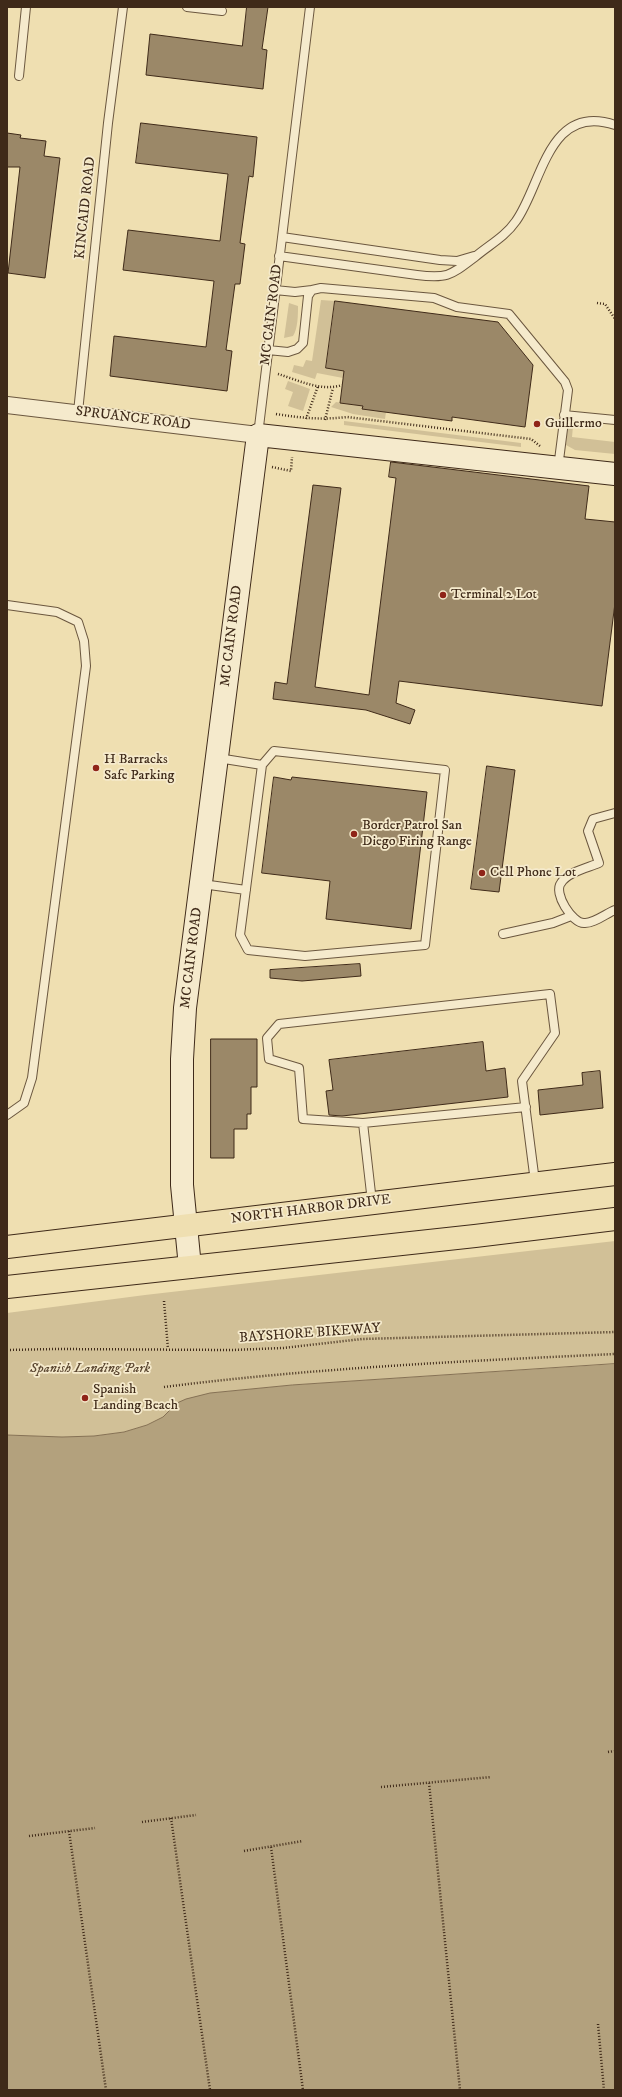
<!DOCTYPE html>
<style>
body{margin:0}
#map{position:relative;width:622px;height:2097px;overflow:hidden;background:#efdfb1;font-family:"IM FELL DW Pica",serif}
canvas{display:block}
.frame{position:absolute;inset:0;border:8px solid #3f2a19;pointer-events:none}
</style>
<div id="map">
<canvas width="622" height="2097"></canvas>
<div class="frame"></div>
</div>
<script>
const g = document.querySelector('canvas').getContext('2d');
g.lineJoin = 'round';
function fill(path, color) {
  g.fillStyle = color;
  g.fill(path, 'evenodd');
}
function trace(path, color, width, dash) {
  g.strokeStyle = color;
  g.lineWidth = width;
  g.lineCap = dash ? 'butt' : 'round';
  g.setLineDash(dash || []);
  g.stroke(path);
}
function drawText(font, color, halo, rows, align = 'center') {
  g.font = font + ' "IM FELL DW Pica",serif';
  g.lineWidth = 3.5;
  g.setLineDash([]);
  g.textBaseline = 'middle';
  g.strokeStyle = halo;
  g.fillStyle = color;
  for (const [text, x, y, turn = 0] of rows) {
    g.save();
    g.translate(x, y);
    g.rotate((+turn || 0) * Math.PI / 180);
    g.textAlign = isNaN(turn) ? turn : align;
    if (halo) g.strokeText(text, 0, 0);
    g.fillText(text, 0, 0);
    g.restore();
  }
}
fill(new Path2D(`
 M 321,300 L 335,301 L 326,368 L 344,371 L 343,378 L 317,373 L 315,379 L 292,372 L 294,365 L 303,367 L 306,360 L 312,361 Z
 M 289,303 L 298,306 C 298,314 298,329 293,336 L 284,338 Z
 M 288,381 L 310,389 L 303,411 L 288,406 L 293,392 L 285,389 Z
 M 336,402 L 363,406 L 363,409 L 386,412 L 385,419 L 353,414 L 331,407 Z
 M 344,421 L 521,443 L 521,447 L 344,425 Z
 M 568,425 L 573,426 L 572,437 L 615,442 L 615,454 L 575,450 L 566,445 Z
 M 615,1241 L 615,1364 L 292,1385 L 210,1393 L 170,1410 L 163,1417 L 147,1425 L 124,1432 L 94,1436 L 62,1437 L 7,1435 L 7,1313 L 145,1295 Z`), '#d1c097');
const water = new Path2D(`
 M 615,1364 L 615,2090 L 7,2090 L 7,1435 L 62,1437 L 94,1436 L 124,1432 L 147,1425 L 163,1417 L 177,1403 L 186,1399 L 210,1393 L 292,1385 Z`);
fill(water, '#b3a17d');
trace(water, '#857155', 1);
const building = new Path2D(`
 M 247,7 L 268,7 L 262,49 L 267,50 L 263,89 L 146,75 L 150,34 L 242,46 Z
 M 141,123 L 257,137 L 253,177 L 249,176 L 240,243 L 245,244 L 240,284 L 235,284 L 226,350 L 232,351 L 227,391 L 110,376 L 114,336 L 206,347 L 214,281 L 123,270 L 128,230 L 220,241 L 228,174 L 136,163 Z
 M 7,133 L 21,135 L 20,138 L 46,141 L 44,156 L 60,158 L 45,278 L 8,273 L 20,167 L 7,167 Z
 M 335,301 L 498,322 L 533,365 L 525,427 L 452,417 L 452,421 L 362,409 L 363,406 L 340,403 L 344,371 L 326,368 Z
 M 391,462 L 589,486 L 585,519 L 615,522 L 615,603 L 602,706 L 399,681 L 396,703 L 415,710 L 410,724 L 366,710 L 273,699 L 275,682 L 287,684 L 313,485 L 341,488 L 315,687 L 369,695 L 396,478 L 389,477 Z
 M 487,766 L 515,770 L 499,892 L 471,889 Z
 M 274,777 L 291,780 L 292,777 L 427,792 L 411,929 L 326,919 L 330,881 L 262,873 Z
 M 360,964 L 361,976 L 302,981 L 270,978 L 270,970 Z
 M 211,1039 L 257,1039 L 257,1087 L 251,1087 L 251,1114 L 247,1114 L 247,1129 L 234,1129 L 234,1158 L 211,1158 Z
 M 483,1042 L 486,1071 L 505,1068 L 508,1097 L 342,1116 L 329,1115 L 326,1091 L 333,1090 L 329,1060 Z
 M 600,1071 L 603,1108 L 540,1115 L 538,1090 L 583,1085 L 582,1073 Z`);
fill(building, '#9b8868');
trace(building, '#3f2a19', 1);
const lane = new Path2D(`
 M 187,7 L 222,11
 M 19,76 L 26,7
 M 282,237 L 440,260 L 457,261 L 474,256
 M 279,256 L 417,275 C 448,279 451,275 475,257 C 489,245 505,237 516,221 C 542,185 548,102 615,125
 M 275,290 L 295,292 L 312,290
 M 268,350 L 288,352 L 297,349 L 303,343 L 308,296 L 312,290 L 321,288 L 434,298 L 457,307 L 509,314 L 565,382 L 568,390 L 558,468
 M 78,412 L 108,123 L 123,7
 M 564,415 L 615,420
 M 258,435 L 310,7
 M 7,605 L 57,612 L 78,622 L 84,641 L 86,666 L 32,1078 L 24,1103 L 7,1115
 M 274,751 L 445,770 L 425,945 L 305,956 L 248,950 L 240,935 L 262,765 Z
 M 218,758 L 262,765
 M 615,813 L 593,819 L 588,831 L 599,863 C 587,868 568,872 561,883 C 553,893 572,923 584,923 C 593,924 607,913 615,910
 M 202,884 L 246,890
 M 503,934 L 553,923 L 571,916
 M 363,1123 L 526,1107
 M 372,1202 L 363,1123 L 303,1119 L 299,1068 L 269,1059 L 267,1038 L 279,1024 L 550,994 L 555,1033 L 522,1081 L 535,1182`);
const street = new Path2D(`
 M 7,405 L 258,435`);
const secondary = new Path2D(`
 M 190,1267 L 182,1185 L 182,1059 L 185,1008 L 258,435 L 615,474`);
const primary = new Path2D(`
 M 7,1247 L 615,1174
 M 7,1287 L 475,1236 L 615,1219`);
trace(lane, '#6b573f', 10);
trace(street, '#6b573f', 18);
trace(secondary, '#3f2a19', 24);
trace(primary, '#3f2a19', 24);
trace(new Path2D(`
 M 597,303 L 605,304 L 615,319
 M 278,374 C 298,380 321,392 342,385
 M 276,414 C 301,418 322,420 347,417 L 531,439 L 540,446
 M 306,419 L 318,386
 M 325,420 L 333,388
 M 272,467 L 291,471 L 292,457
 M 164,1301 L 168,1349
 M 7,1350 L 55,1349 L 232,1350 L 283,1348 L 362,1339 L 615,1332
 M 164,1387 C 314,1368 464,1361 615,1354
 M 608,1752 L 615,1751
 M 429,1783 L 460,2090
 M 381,1787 L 491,1777
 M 171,1818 L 210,2090
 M 142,1822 L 196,1815
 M 69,1831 L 106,2090
 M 29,1836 L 95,1828
 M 271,1847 L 303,2090
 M 244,1851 L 303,1841
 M 598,2024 L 604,2090`), '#3f2a19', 2.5, [1, 2]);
trace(lane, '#f5eacc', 8);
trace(street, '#f5eacc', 16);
trace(secondary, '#f5eacc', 22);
trace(primary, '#efdfb1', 22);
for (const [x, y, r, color] of [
 [537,424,4,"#8f2418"],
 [443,595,4,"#8f2418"],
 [96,768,4,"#8f2418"],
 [354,834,4,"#8f2418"],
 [482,873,4,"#8f2418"],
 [85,1398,4,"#8f2418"]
]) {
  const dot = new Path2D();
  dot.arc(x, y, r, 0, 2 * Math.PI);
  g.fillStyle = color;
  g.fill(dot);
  trace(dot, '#f5eacc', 1.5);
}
drawText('14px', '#3f2a19', '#f5eacc', [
 ["KINCAID ROAD",86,208,-84],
 ["MC CAIN ROAD",272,315,-83],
 ["SPRUANCE ROAD",133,419,7],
 ["MC CAIN ROAD",232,636,-83],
 ["MC CAIN ROAD",192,958,-83],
 ["NORTH HARBOR DRIVE",311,1210,-7],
 ["BAYSHORE BIKEWAY",310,1334,-4]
]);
drawText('14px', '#3f2a19', '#f5eacc', [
 ["Guillermo",545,424],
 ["Terminal 2 Lot",451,595],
 ["H Barracks",104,760],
 ["Safe Parking",104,776],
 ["Border Patrol San",362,826],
 ["Diego Firing Range",362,842],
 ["Cell Phone Lot",490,873],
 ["Spanish",93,1390],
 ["Landing Beach",93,1406]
], 'left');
drawText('italic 14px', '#5c4832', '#f5eacc', [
 ["Spanish Landing Park",90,1369]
]);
</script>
